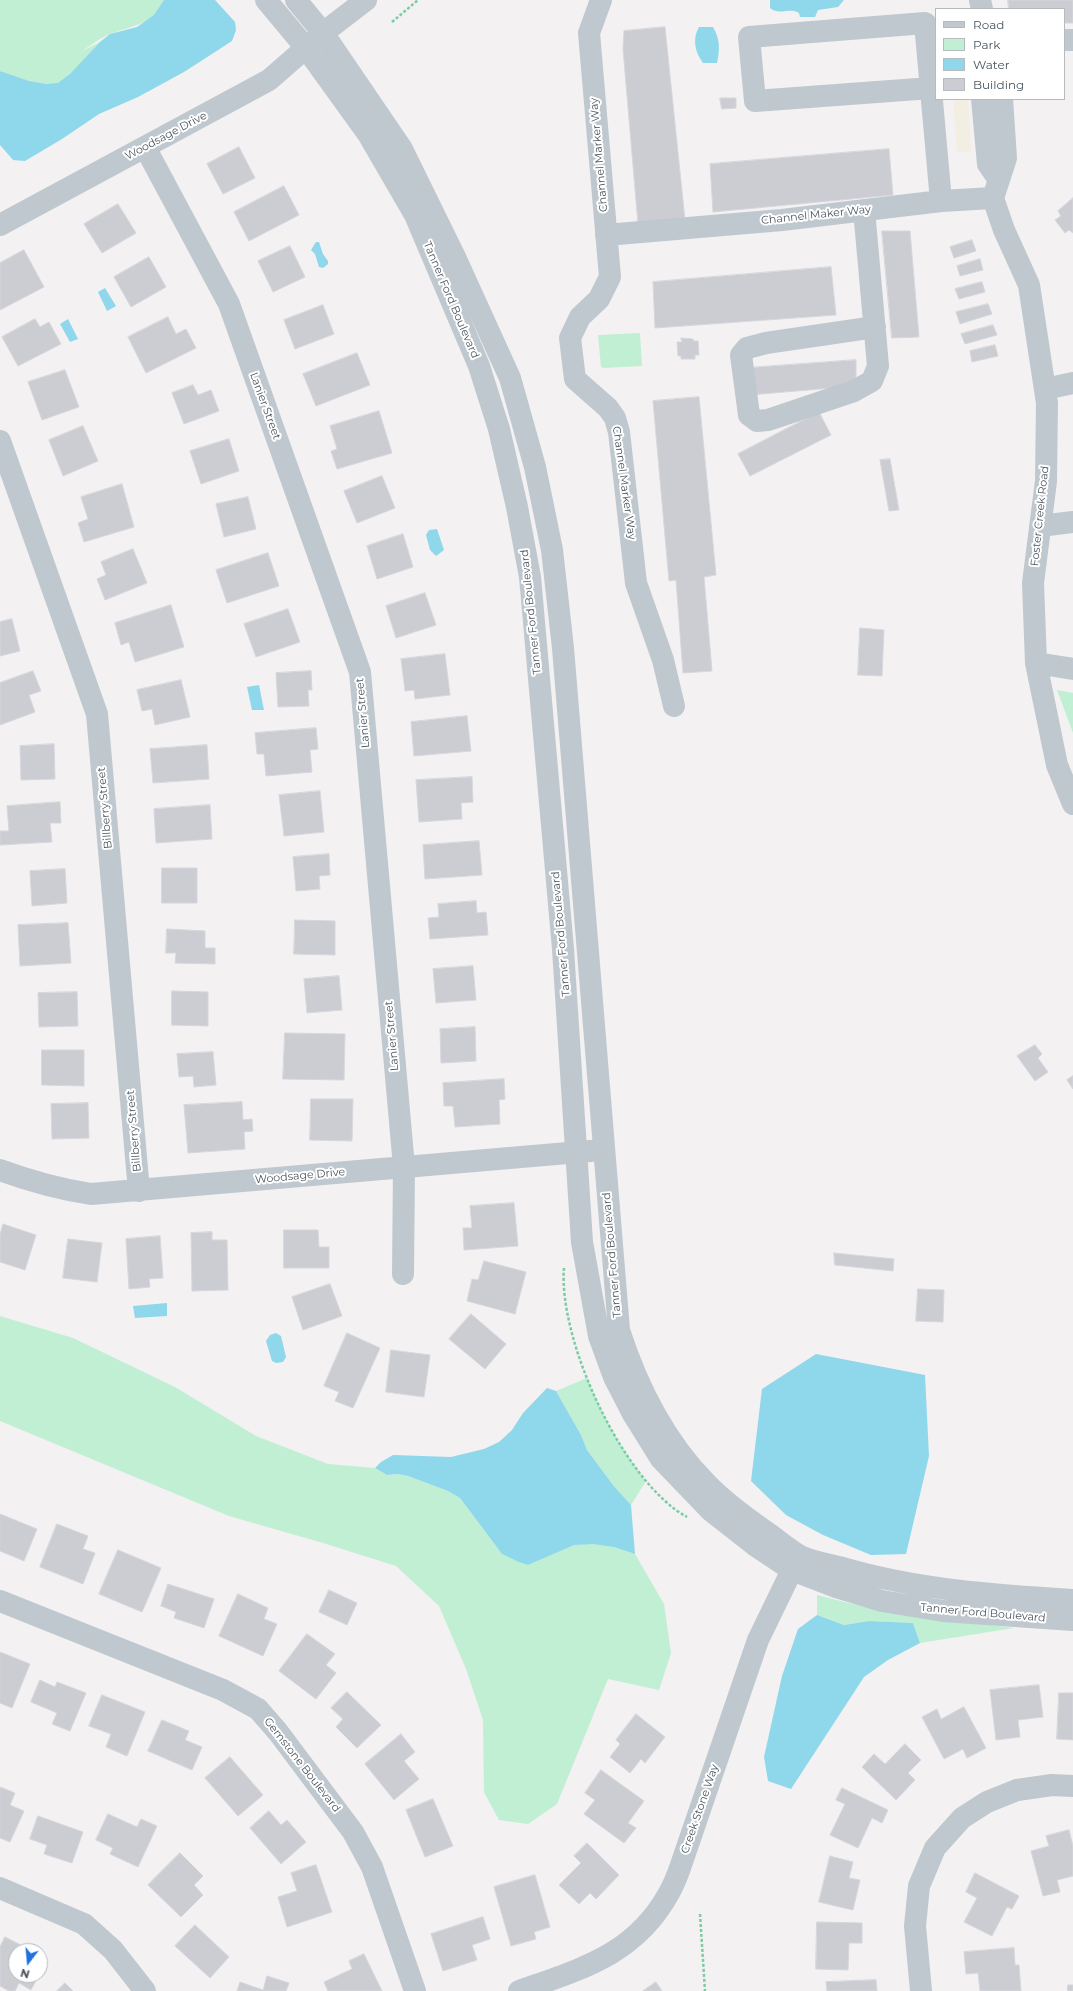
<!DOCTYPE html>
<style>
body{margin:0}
#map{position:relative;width:1073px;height:1991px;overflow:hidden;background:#f3f1f1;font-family:Montserrat,sans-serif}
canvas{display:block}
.legend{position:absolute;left:935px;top:8px;width:130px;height:92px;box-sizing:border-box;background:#fff;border:1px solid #b6bbbf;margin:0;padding:5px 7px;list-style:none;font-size:12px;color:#49545e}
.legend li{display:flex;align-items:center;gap:8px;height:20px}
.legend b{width:20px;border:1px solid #b6bbbf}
.north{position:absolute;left:8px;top:1943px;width:40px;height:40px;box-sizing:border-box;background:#fff;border:1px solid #b6bbbf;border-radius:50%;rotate:196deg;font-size:11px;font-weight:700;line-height:16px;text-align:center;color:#49545e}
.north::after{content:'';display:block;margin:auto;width:14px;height:18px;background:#1d72e0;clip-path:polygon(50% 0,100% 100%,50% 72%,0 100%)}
</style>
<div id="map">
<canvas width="1073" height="1991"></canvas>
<ul class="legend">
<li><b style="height:5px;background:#bfc8cf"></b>Road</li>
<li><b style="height:11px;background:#c1efd3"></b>Park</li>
<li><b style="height:11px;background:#8fd7ea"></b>Water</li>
<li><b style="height:11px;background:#cbcdd3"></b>Building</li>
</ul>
<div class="north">N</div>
</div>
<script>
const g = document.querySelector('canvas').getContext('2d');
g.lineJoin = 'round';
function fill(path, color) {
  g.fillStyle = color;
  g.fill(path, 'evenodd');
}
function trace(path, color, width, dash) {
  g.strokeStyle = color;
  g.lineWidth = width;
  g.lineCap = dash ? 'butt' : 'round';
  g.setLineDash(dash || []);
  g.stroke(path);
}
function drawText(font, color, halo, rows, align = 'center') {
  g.font = font + ' Montserrat,sans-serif';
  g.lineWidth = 4;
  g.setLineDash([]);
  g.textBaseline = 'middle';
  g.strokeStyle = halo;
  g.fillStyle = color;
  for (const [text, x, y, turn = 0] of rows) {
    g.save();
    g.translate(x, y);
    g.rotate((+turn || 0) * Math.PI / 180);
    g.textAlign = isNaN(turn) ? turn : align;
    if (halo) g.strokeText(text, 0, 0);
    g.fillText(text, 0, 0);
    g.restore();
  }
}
fill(new Path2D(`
 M 0,0 L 164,0 C 160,23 127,27 110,34 C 100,38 90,46 80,52 L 100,42 C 91,51 69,79 58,83 C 43,89 14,76 0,71 Z
 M 640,333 L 642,366 L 604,368 L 601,367 L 598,335 Z
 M 1057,690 L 1073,693 L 1073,733 Z
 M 0,1316 L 73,1338 L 175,1387 L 256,1436 L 328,1464 L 375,1468 L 387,1475 L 398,1474 L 408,1476 L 448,1491 L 460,1498 L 502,1554 L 528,1565 C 543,1559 558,1549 574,1545 C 595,1540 616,1547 635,1554 L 664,1604 L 671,1653 L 659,1690 L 608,1679 L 557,1804 L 528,1824 L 499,1820 L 484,1792 L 483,1720 L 466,1669 L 439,1606 L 396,1566 L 323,1543 L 229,1516 L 0,1421 Z
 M 587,1378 C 602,1415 621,1450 646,1481 L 631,1505 L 613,1485 L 587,1450 L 581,1435 L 556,1391 Z
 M 817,1595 L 881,1611 L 1014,1628 L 920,1643 L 913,1623 L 869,1621 L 844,1625 L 817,1615 Z`), '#c1efd3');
fill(new Path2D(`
 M 953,99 L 968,99 L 971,151 L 957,152 Z`), '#f3eee2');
fill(new Path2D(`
 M 164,0 L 215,0 L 235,22 L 236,30 L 232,41 L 184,72 L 138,97 L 99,114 L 62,139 L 25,161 L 13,160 L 0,145 L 0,71 L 29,81 L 46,84 L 58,83 L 70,74 L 100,42 L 110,34 L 137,27 L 154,15 Z
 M 770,0 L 844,0 L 838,7 L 818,10 L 815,17 L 800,17 L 799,13 C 790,7 779,16 770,8 Z
 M 699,27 L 713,27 C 720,39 720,49 717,63 L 703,63 C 695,52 692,39 699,27 Z
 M 316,242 L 319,242 L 323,254 L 328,261 L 328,264 L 323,268 L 319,267 L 315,254 L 311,250 Z
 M 105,288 L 116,306 L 107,311 L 98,292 Z
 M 68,319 L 78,339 L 70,342 L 60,324 Z
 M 437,529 L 444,550 L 436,556 L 430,550 L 426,535 L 429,530 Z
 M 259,685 L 264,710 L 252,710 L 247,687 Z
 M 167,1303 L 167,1316 L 135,1318 L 133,1306 Z
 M 276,1333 L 281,1336 L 286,1357 L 283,1362 L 276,1363 L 272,1361 L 266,1341 L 270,1335 Z
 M 816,1354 L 925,1375 L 929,1456 L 906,1554 L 871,1555 L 823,1535 L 786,1515 L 751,1481 L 762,1389 Z
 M 547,1388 L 556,1391 L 581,1435 L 587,1450 L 613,1485 L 631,1505 L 635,1554 L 614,1547 L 593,1544 L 574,1545 L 528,1565 L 519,1562 L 502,1554 L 460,1498 L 448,1491 L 408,1476 L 398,1474 L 387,1475 L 375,1468 L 381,1462 L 393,1455 L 451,1457 L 484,1449 L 499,1442 L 512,1430 L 523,1413 Z
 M 817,1615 L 844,1625 L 869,1621 L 913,1623 L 920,1643 L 888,1660 L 864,1677 L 791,1789 L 768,1781 L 764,1757 L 782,1676 L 798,1629 Z`), '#8fd7ea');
const building = new Path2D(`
 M 1008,0 L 1073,0 L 1073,23 L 1064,23 L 1064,9 L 1009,9 Z
 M 665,27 L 685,220 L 638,224 L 623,49 L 624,31 Z
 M 720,98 L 736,98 L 736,108 L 722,109 Z
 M 239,147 L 255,178 L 223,194 L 207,164 Z
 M 889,149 L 893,195 L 713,212 L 710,164 Z
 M 284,186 L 299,215 L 249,241 L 234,212 Z
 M 1073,198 L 1073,233 L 1069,230 L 1065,233 L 1055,220 L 1061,216 L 1058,211 Z
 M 118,204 L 136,233 L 102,253 L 84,224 Z
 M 882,231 L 910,231 L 919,337 L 892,338 Z
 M 972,240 L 976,251 L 954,258 L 950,247 Z
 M 290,246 L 305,277 L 273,292 L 258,261 Z
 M 24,250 L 44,287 L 0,310 L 0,263 Z
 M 149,257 L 166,287 L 131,307 L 114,277 Z
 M 980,259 L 983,270 L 960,276 L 957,266 Z
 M 831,267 L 836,315 L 655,328 L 653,282 Z
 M 982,282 L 985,292 L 959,299 L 955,289 Z
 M 988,304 L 992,314 L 960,324 L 956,312 Z
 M 323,305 L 334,334 L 295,349 L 284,320 Z
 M 168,317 L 176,334 L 186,329 L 196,348 L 146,373 L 128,337 Z
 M 35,319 L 40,327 L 49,322 L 61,344 L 18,366 L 2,337 Z
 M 993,325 L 997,335 L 965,344 L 961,334 Z
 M 681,338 L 693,339 L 694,341 L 698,341 L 699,355 L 695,355 L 695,359 L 681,359 L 681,356 L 678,356 L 677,342 L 682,342 Z
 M 995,345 L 998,356 L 972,362 L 970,351 Z
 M 357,353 L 370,385 L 316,406 L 303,374 Z
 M 856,360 L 856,386 L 749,395 L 747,368 Z
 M 65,370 L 79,407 L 42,420 L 28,382 Z
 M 193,385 L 198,395 L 211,390 L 219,411 L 184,424 L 172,393 Z
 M 699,397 L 716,575 L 704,577 L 712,671 L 683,673 L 676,580 L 669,581 L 653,401 Z
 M 379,411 L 392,453 L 337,469 L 331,451 L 337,449 L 330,426 Z
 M 819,412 L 831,435 L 750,476 L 738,454 Z
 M 83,426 L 98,461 L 63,476 L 49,440 Z
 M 229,439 L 239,471 L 201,484 L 190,451 Z
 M 890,459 L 899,510 L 889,511 L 880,460 Z
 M 382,476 L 395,508 L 357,523 L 344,491 Z
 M 122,484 L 134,527 L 84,542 L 78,523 L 88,519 L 81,497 Z
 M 248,497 L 256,529 L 224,537 L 216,504 Z
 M 403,534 L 413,567 L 377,579 L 367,546 Z
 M 133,549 L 147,583 L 105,600 L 97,579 L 106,575 L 101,562 Z
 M 268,553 L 279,586 L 227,603 L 216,570 Z
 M 425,593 L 436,625 L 396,638 L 386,606 Z
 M 171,605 L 184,647 L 135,662 L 129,642 L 121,645 L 115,623 Z
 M 288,609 L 300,642 L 256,657 L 244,624 Z
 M 12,619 L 20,651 L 0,656 L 0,622 Z
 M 860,628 L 884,630 L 882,676 L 858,675 Z
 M 445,654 L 450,695 L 415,699 L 414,690 L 405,691 L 401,659 Z
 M 33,671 L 41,691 L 29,695 L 35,712 L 0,725 L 0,683 Z
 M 311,671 L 312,690 L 308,690 L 309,706 L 278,707 L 276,673 Z
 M 181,680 L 190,717 L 155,725 L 152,709 L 142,711 L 137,690 Z
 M 467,716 L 471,751 L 414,756 L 411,722 Z
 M 316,728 L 318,749 L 310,750 L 312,772 L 266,776 L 264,754 L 257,754 L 255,733 Z
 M 54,744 L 55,779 L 21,780 L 20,746 Z
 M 207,745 L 209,779 L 153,783 L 150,749 Z
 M 472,777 L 473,802 L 461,803 L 462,819 L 419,822 L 416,780 Z
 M 320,791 L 324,832 L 284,836 L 279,795 Z
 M 60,802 L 61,823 L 50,823 L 52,842 L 0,845 L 0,831 L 9,831 L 7,806 Z
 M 210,805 L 212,839 L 156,843 L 154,809 Z
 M 479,841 L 482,875 L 425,879 L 423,845 Z
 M 329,854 L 330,875 L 319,876 L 320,889 L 296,891 L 293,857 Z
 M 162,868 L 197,868 L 197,903 L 162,903 Z
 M 65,869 L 67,903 L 32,906 L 30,871 Z
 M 476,901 L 477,913 L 486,912 L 488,935 L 430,939 L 428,918 L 439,917 L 438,904 Z
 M 295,920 L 335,921 L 335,955 L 294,954 Z
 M 68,923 L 71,963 L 20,966 L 18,925 Z
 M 167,929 L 205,931 L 205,948 L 215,948 L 215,964 L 175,963 L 176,953 L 166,953 Z
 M 473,966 L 476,1000 L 436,1003 L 433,969 Z
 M 339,976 L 342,1010 L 307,1013 L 304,979 Z
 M 172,991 L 208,992 L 208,1026 L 172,1025 Z
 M 77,992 L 78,1026 L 39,1027 L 38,993 Z
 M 475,1027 L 476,1061 L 441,1063 L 440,1029 Z
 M 285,1033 L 345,1034 L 344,1080 L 283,1079 Z
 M 1035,1045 L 1042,1054 L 1038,1058 L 1048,1072 L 1035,1081 L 1017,1056 Z
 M 42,1050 L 84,1050 L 84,1086 L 42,1085 Z
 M 213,1052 L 216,1085 L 194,1087 L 193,1076 L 179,1077 L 177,1054 Z
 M 1073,1076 L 1073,1089 L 1067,1080 Z
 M 504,1079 L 505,1099 L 499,1100 L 500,1124 L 455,1127 L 453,1106 L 444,1106 L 443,1083 Z
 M 311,1099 L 353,1099 L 352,1141 L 310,1140 Z
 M 242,1102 L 243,1120 L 252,1119 L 253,1131 L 244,1132 L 245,1149 L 188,1153 L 184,1105 Z
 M 88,1103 L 89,1138 L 52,1139 L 51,1104 Z
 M 514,1203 L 518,1246 L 464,1250 L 463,1228 L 472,1228 L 470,1206 Z
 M 3,1224 L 36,1235 L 25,1270 L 0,1262 L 0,1235 Z
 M 284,1230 L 318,1230 L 319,1247 L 329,1247 L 329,1268 L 284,1268 Z
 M 212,1232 L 212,1240 L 227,1240 L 228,1290 L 192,1291 L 191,1233 Z
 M 160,1236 L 163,1278 L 149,1279 L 150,1287 L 129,1289 L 126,1239 Z
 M 68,1239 L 102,1243 L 97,1282 L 63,1278 Z
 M 834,1253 L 894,1259 L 893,1271 L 835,1265 Z
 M 484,1261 L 526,1272 L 515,1314 L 467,1301 L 472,1279 L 478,1280 Z
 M 330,1284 L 342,1316 L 303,1330 L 292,1297 Z
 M 918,1289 L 944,1290 L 943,1322 L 916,1321 Z
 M 471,1314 L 506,1344 L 485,1369 L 449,1339 Z
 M 347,1333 L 380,1348 L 353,1408 L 335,1401 L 339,1392 L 324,1386 Z
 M 391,1350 L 430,1355 L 424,1397 L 386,1392 Z
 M 0,1514 L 37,1529 L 24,1561 L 0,1551 Z
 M 57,1524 L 88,1536 L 83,1549 L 95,1553 L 83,1584 L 40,1567 Z
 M 118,1550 L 161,1568 L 142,1612 L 99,1594 Z
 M 168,1584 L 214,1599 L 204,1628 L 174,1618 L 176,1612 L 161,1606 Z
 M 329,1590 L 357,1603 L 347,1625 L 319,1612 Z
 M 238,1594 L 268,1608 L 264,1619 L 277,1624 L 263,1656 L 219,1636 Z
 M 307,1634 L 335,1654 L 326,1665 L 336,1673 L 316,1699 L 279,1671 Z
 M 0,1652 L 30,1664 L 12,1708 L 0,1703 Z
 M 40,1680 L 55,1687 L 57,1682 L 86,1693 L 70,1731 L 52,1724 L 57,1713 L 31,1702 Z
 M 1039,1685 L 1043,1717 L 1018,1720 L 1020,1737 L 996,1740 L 990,1690 Z
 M 347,1692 L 381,1725 L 357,1748 L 336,1727 L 343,1719 L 331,1708 Z
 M 1059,1693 L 1073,1693 L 1073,1740 L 1057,1739 Z
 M 102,1695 L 145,1712 L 127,1756 L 106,1747 L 111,1734 L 89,1726 Z
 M 964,1707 L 986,1748 L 967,1758 L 963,1749 L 944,1759 L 922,1717 L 937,1709 L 941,1719 Z
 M 636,1714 L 665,1737 L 645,1763 L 641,1759 L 630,1773 L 610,1757 L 620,1744 L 616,1740 Z
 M 162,1720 L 189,1731 L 185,1740 L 202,1747 L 192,1770 L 148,1751 Z
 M 401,1734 L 415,1752 L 404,1761 L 419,1779 L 394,1800 L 365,1764 Z
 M 905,1744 L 921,1760 L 908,1773 L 915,1780 L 896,1800 L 862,1767 L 874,1754 L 885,1764 Z
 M 230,1757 L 263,1795 L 238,1816 L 205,1778 Z
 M 601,1770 L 644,1801 L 628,1823 L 636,1828 L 624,1843 L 584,1814 L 595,1800 L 585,1793 Z
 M 0,1787 L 15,1793 L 10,1805 L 24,1811 L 10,1842 L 0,1838 Z
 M 842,1788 L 888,1810 L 882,1823 L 872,1818 L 858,1848 L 830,1835 L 845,1804 L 836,1800 Z
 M 433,1799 L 453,1846 L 425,1857 L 406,1810 Z
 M 269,1811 L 281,1825 L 287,1820 L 306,1842 L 281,1864 L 250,1828 Z
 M 108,1814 L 137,1827 L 141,1819 L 157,1826 L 138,1867 L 110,1854 L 113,1848 L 96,1840 Z
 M 38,1816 L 83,1832 L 72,1863 L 44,1854 L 47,1845 L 30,1839 Z
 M 1069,1830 L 1073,1846 L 1073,1876 L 1057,1880 L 1060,1892 L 1043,1896 L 1031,1851 L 1049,1846 L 1046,1836 Z
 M 587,1843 L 619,1875 L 596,1899 L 590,1893 L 579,1904 L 559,1885 L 581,1863 L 574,1856 Z
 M 180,1853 L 203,1876 L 194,1885 L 203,1895 L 181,1917 L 148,1885 Z
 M 830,1856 L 853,1862 L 849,1878 L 860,1880 L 853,1910 L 819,1902 Z
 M 316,1865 L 332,1912 L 287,1927 L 278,1897 L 297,1891 L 291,1873 Z
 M 975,1873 L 1019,1896 L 1012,1909 L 1007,1907 L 992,1936 L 964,1922 L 977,1898 L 966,1892 Z
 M 535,1875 L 550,1927 L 534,1932 L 536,1939 L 511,1946 L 494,1887 Z
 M 483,1917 L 490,1939 L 472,1945 L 477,1960 L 443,1971 L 431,1934 Z
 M 817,1922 L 862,1923 L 862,1943 L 849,1943 L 848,1970 L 816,1969 Z
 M 195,1925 L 229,1957 L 210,1978 L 175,1946 Z
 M 5,1937 L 33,1951 L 16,1951 L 16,1975 L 39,1975 L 31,1990 L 19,1983 L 15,1991 L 9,1991 L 0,1986 L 0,1947 Z
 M 1014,1948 L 1015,1965 L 1019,1965 L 1021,1991 L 980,1991 L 978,1973 L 966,1974 L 964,1952 Z
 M 364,1954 L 382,1991 L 328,1991 L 324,1982 L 352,1969 L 349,1961 Z
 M 40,1955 L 47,1958 L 40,1972 Z
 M 267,1976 L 289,1983 L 286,1991 L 237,1991 L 240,1982 L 263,1990 Z
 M 876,1980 L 877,1991 L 827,1991 L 826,1982 Z
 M 656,1982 L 662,1991 L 643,1991 Z
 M 65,1983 L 73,1991 L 57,1991 Z
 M 1068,1985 L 1073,1985 L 1073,1991 L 1068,1991 Z`);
fill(building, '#cbcdd3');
trace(building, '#d5d7dc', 1);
trace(new Path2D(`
 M 392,22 L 418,0
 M 564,1268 C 558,1340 623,1482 687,1517
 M 700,1914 L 705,1991`), '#79cca3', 2.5, [3, 2]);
trace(new Path2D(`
 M 266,0 L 306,48 L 368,134 L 415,215 L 479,366 L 499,429 L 517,507 L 530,577 L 563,949 L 582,1242 L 599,1336 L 614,1377 L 633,1414 L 661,1459 L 710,1510 L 756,1546 L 792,1570 L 836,1587 L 882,1601 L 943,1611 L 1073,1620
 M 296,0 L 323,33 L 402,149 L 455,257 L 510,378 L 535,467 L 552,550 L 563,648 L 619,1330 C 637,1386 664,1440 706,1483 C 723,1501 745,1517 765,1531 C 777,1539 789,1550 802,1557 C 814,1562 830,1565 843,1568 C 918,1590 995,1595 1073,1600
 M 601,0 L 589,33 L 610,277 L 599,299 L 580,317 L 570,338 L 575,379 L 608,408 L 615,418 L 619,432 L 636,583 L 663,660 L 674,706
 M 980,0 L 982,9
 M 1064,40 L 1073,40
 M 931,88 L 755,101 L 749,37 L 925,23 L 941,201
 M 982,99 L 988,164 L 999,180
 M 145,147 L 229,304 L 360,672 L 404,1167 L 403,1274
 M 993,198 L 1006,158 L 1002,99
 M 864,210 L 878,366 L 872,381 L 854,391 L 768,420 L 757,421 L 749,415 L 741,355 L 747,348 L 766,343 L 875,327
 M 0,225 L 269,80 L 323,33 L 366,0
 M 606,235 L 782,220 L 941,201 L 993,198 L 1004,230 L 1029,285 L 1047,403 L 1046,481 L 1033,583 L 1036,663 L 1057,765 L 1073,804
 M 1045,389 L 1073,383
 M 0,441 L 97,714 L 139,1191
 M 1040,526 L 1073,522
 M 1036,663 L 1073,669
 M 0,1170 C 30,1181 59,1189 91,1194 L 591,1151
 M 0,1601 L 223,1690 L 258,1709 L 278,1732 L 353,1832 L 372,1867 L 415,1991
 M 0,1888 L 84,1924 L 113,1950 L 145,1991
 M 519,1991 C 581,1969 635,1955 669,1893 C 674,1884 678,1874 681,1865 L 758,1640 L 792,1570 L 801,1559
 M 921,1991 L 915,1926 L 919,1886 L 935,1848 L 962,1818 L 987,1802 L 1017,1790 L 1052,1785 L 1073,1786`), '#bfc8cf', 22);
drawText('11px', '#49545e', '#fff', [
 ["Woodsage Drive",166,136,-28],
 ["Channel Marker Way",599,155,-95],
 ["Channel Maker Way",816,215,-6],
 ["Tanner Ford Boulevard",451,300,67],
 ["Lanier Street",265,406,70],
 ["Channel Marker Way",624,483,82],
 ["Foster Creek Road",1040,516,-84],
 ["Tanner Ford Boulevard",531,612,-96],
 ["Lanier Street",363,713,-95],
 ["Billberry Street",105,808,-95],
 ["Tanner Ford Boulevard",561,934,-95],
 ["Lanier Street",392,1036,-95],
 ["Billberry Street",134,1131,-95],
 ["Woodsage Drive",300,1176,-5],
 ["Tanner Ford Boulevard",612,1255,-95],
 ["Tanner Ford Boulevard",983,1613,5],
 ["Gemstone Boulevard",302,1765,52],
 ["Creek Stone Way",700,1809,-71]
]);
</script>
